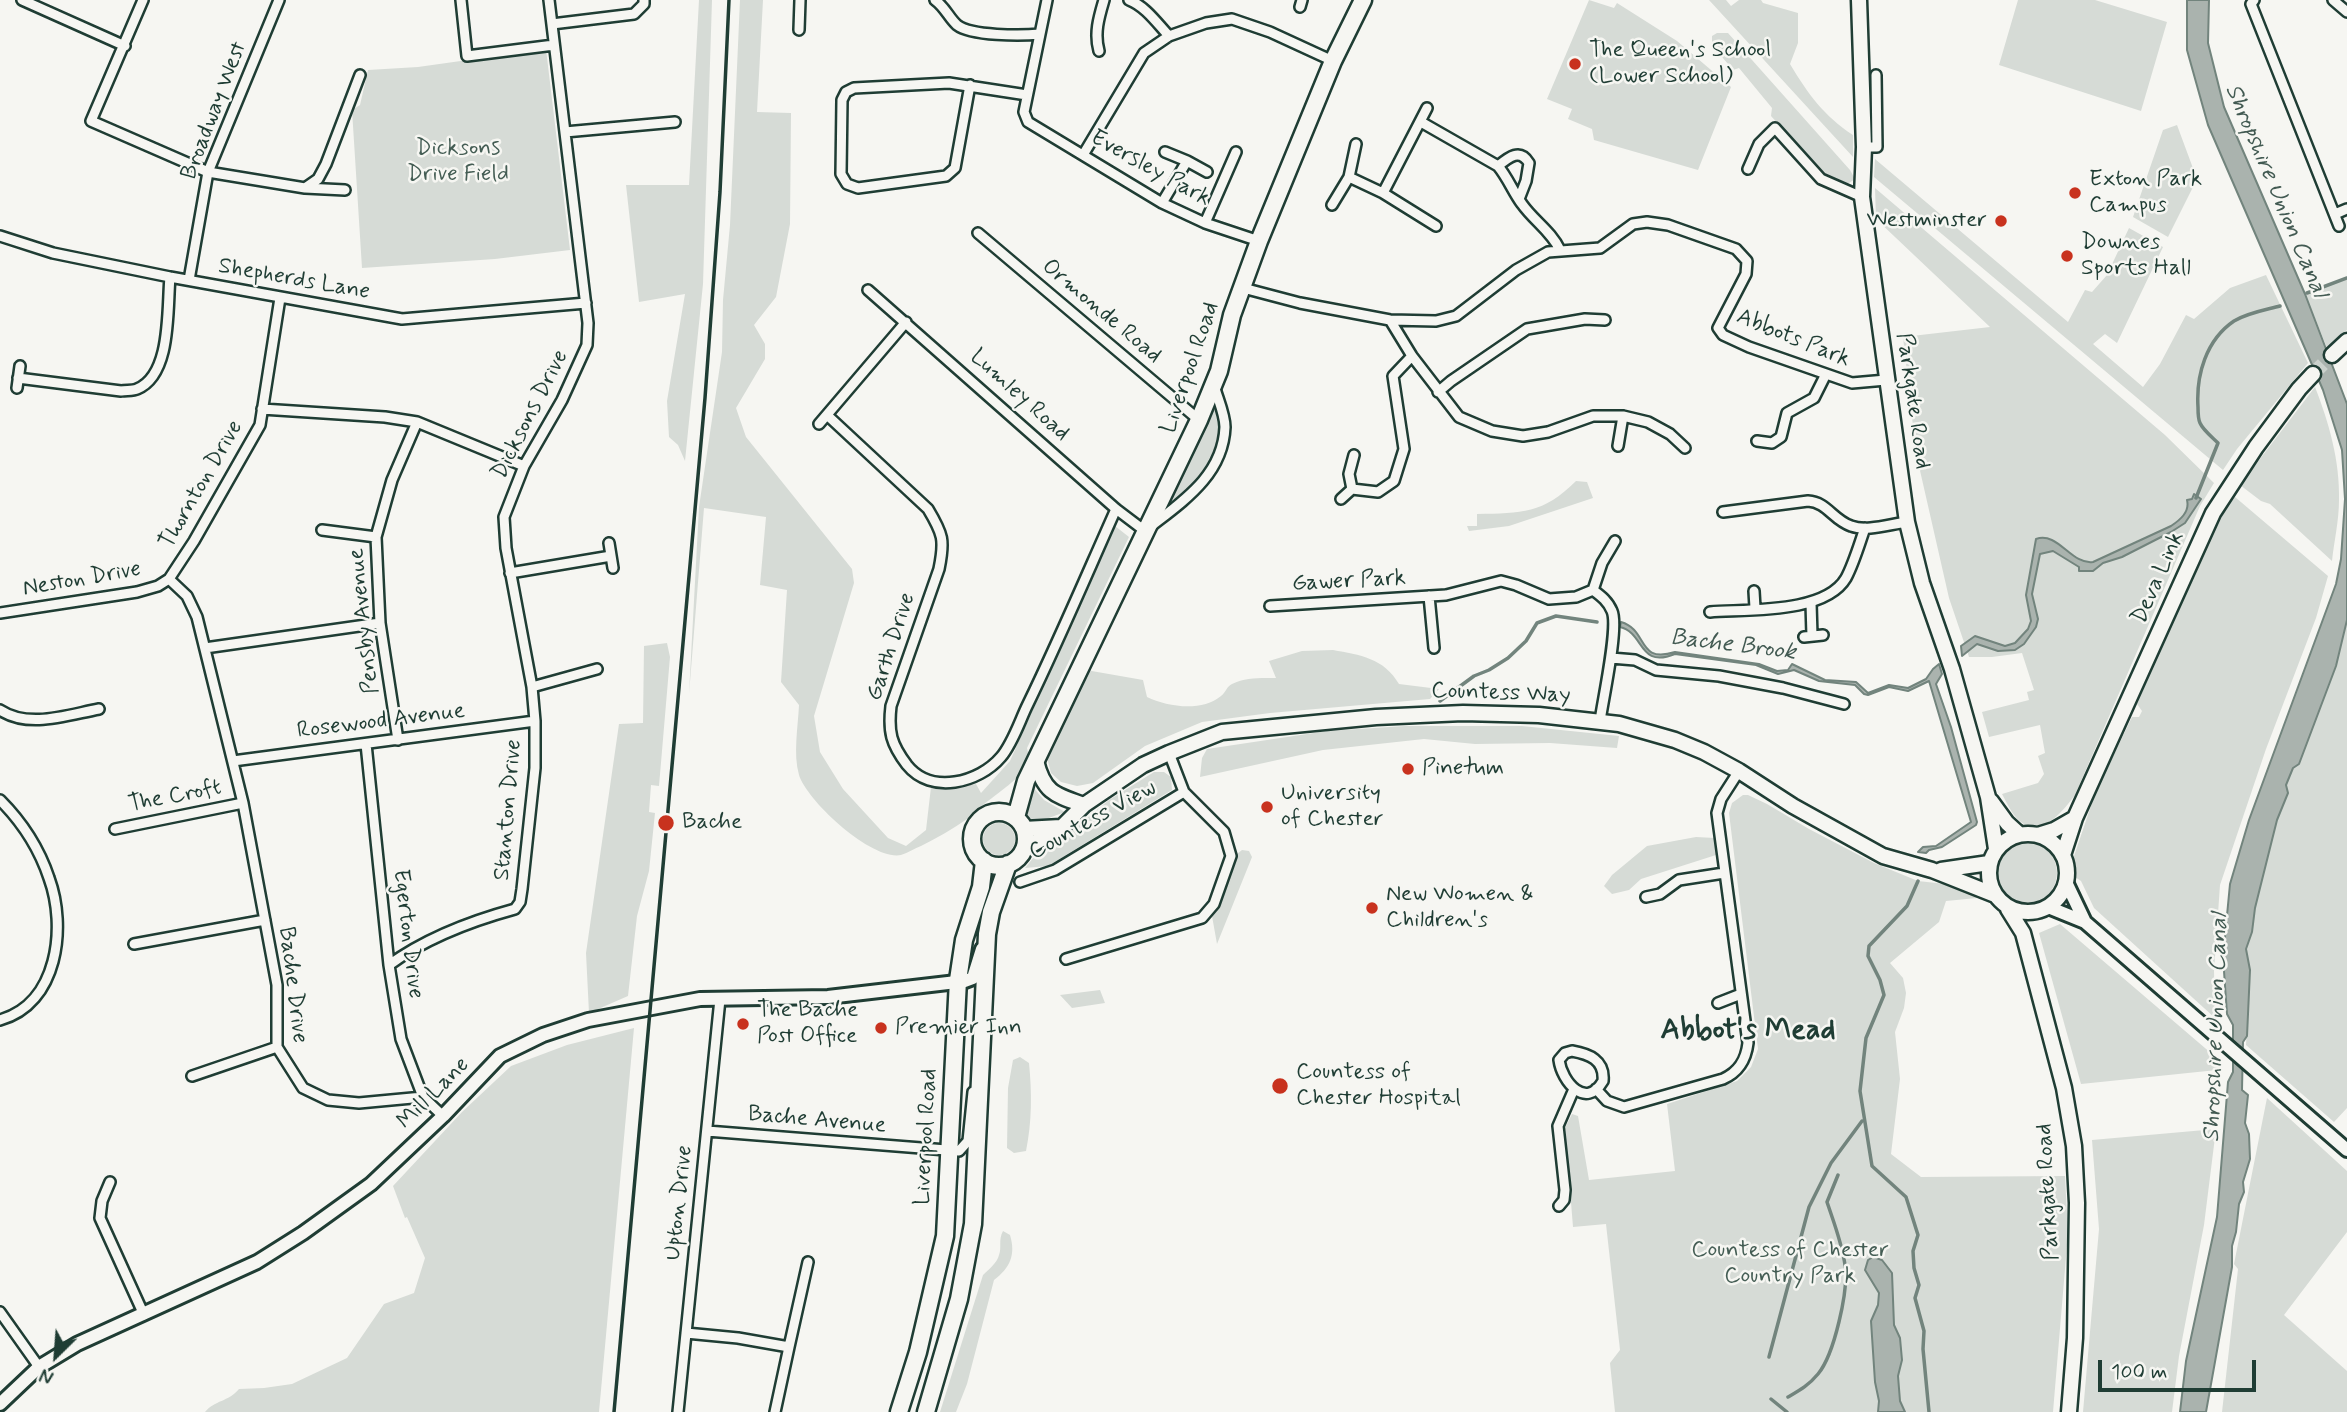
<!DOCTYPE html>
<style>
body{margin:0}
#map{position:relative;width:2347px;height:1412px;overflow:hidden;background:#f6f6f2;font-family:Mynerve,sans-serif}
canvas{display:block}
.north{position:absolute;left:21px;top:1321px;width:70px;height:70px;-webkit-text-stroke:5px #f6f6f2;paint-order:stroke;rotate:205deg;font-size:19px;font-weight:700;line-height:28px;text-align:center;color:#1f3d34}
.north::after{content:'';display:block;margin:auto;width:24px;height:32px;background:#1f3d34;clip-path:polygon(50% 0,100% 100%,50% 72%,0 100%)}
.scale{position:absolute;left:2098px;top:1360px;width:158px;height:32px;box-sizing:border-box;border:4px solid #1f3d34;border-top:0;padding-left:9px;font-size:21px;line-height:24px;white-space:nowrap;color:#1f3d34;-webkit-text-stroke:5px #f6f6f2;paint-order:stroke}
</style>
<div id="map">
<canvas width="2347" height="1412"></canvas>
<div class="north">N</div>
<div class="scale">100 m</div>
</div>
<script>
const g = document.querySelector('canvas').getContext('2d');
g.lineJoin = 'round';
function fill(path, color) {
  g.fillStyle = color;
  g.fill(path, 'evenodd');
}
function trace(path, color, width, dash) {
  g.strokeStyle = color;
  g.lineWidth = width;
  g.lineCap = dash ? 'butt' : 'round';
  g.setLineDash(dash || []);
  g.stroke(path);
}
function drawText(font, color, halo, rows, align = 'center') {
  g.font = font + ' Mynerve,sans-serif';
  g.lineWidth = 5;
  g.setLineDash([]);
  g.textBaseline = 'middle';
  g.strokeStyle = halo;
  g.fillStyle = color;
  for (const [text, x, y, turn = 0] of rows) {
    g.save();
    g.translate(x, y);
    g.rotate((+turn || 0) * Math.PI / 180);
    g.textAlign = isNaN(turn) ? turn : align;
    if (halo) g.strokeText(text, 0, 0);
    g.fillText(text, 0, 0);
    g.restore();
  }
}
fill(new Path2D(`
 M 699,0 L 712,0 L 703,284 L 685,461 L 678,445 L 669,437 L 667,401 L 685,294 L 639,302 L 626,185 L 689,185 Z
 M 740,0 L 763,0 L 757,112 L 791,113 L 790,224 L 776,297 L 754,325 L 765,344 L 765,359 L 736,408 L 746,437 L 852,569 L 854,583 L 814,716 L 820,752 L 843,789 L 888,838 L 906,846 L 926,830 L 931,787 L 954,788 L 976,784 L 981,793 L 1010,761 L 1115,526 L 1129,537 L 1027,748 L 1030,761 C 1017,780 1010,784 992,798 C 983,804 976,812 967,819 C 953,829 937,838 921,846 C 915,848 908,853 901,855 C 872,861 807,801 799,775 C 793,754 798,727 799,705 L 781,682 L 787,590 L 760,585 L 766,517 L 704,508 L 689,694 L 699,507 L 722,352 L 723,300 L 730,225 Z
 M 1589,0 L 1614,8 L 1617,3 L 1677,41 L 1731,87 L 1698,170 L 1594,140 L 1592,129 L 1568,119 L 1572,109 L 1547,99 Z
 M 1709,0 L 1726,0 L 1731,6 L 1739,0 L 1761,0 L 1763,3 L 1798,13 L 1798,43 L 1790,64 C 1808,94 1824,116 1853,135 L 1853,157 Z
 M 2018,0 L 2095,0 L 2167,22 L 2141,111 L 1999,65 Z
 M 1717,33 L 1728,33 L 1850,170 L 1855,179 L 1846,185 L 1826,177 L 1771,116 L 1772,108 L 1739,68 L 1733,70 L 1712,45 L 1712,36 Z
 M 546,49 L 570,250 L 495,259 L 362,268 L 352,110 L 360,105 L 368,70 L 418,67 Z
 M 2177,125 L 2197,179 L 2168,237 L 2133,217 L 2163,130 Z
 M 1875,159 L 2068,322 L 2085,290 L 2092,292 L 2107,275 L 2129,228 L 2163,247 L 2117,343 L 2105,334 L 2093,344 L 2143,387 L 2160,364 L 2186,315 L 2194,319 L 2230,288 L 2266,275 L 2308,363 L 2237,449 L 2223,470 L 1874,177 Z
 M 1875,188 L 2165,435 L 2214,483 L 2200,506 L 2075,795 C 2064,810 2041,839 2021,822 C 2012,815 2007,803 2002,794 L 2038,783 L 2044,774 L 2038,756 L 2045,753 L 2040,725 L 1989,737 L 1982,712 L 2029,700 L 2027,692 L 2034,690 L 2022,653 L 1992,657 L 1969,657 L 1949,598 L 1916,453 L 1903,337 L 1990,327 L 1876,219 Z
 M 2347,278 L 2347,330 L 2327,348 L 2305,294 Z
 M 2315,387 C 2329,423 2340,461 2339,500 C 2339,521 2334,541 2332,561 L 2270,504 L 2261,501 L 2240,485 Z
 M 1212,410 L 1218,411 C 1223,434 1214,462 1199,481 C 1194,488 1185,494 1178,500 L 1171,498 Z
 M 1576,481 L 1587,482 L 1593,498 L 1509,526 L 1469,531 L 1467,526 L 1477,526 L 1477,514 C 1522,513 1543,514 1576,481 Z
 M 2235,497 L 2328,576 L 2316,618 L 2266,749 L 2220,885 L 2214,971 L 2215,1018 L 2094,908 L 2081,881 L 2075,877 L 2072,862 L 2095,794 L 2132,717 L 2139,717 L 2142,711 L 2137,704 L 2197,564 L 2226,508 Z
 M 2347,620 L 2347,1108 L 2334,1122 L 2246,1045 L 2250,970 L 2246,949 L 2252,932 L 2255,908 L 2277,820 L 2288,793 L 2286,785 L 2293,768 L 2299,764 L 2336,666 Z
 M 667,643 L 670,657 L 659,786 L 651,785 L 649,812 L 655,813 L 649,871 L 637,916 L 628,996 L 589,1013 L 586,953 L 619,724 L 643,723 L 644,646 Z
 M 1333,650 C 1360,655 1384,658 1399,684 L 1439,689 L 1430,699 L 1270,713 L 1202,722 L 1145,746 L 1093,783 L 1077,786 L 1061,782 L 1051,773 L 1047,758 L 1066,711 L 1086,670 L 1143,680 L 1147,697 C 1168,707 1202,712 1221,696 C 1226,692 1227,686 1232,684 C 1246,677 1261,678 1276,678 L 1269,661 L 1302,651 Z
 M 1405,726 L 1522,726 L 1619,736 L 1617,748 L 1550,743 L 1475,744 L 1424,739 L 1323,750 L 1200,777 L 1202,758 L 1207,749 L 1327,731 Z
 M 1154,772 L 1164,772 L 1171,777 L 1172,790 L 1048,866 L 1025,868 L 1034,857 L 1048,850 L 1109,800 Z
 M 1032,786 L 1044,800 L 1065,812 L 1038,822 L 1025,818 L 1023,812 Z
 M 1743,795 L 1748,795 L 1767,804 L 1809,829 L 1874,863 L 1918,881 L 1954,885 L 1977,898 L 1946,901 L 1939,922 L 1890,963 L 1903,978 L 1906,993 L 1904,1008 L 1895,1032 L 1900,1079 L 1891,1154 L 1921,1177 L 2065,1176 L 2068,1233 L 2053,1412 L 1615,1412 L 1610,1363 L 1620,1350 L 1606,1224 L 1573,1227 L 1565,1128 L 1572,1114 L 1578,1116 L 1589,1180 L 1675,1171 L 1667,1104 L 1737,1081 L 1751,1067 L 1758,1049 L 1729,813 L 1732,803 Z
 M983 839a16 16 0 1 1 32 0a16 16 0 1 1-32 0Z
 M 1696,837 L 1715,838 L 1716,855 L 1641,879 L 1629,890 L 1612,894 L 1604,886 L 1612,875 L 1647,846 Z
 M1995 873a31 31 0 1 1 62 0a31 31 0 1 1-62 0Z
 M 1242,850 L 1249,851 L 1252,857 L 1217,944 L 1212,916 L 1237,854 Z
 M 2060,924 L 2219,1060 L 2217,1070 L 2081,1084 L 2039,933 Z
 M 1100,990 L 1105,1003 L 1072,1008 L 1060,995 Z
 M 634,1028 L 599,1412 L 205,1412 C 215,1400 228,1402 239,1389 L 264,1388 L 292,1384 L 347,1358 L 384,1304 L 414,1293 L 425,1258 L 407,1217 L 405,1218 L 393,1186 L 462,1112 L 511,1066 L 567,1045 Z
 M 1020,1057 L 1029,1063 C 1032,1093 1032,1122 1026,1151 L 1014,1153 L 1007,1148 L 1008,1088 L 1013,1060 Z
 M 2267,1098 L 2347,1171 L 2347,1232 L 2284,1315 L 2347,1371 L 2347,1412 L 2222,1412 L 2238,1269 L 2234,1264 Z
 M 2216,1129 L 2204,1225 L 2179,1356 L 2172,1412 L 2083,1412 L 2099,1229 L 2092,1140 Z
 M 1003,1231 L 1010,1235 C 1016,1255 1010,1268 994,1280 L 967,1384 L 956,1412 L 940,1412 L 983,1275 C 989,1269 997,1263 999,1255 C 1002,1247 998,1240 1003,1231 Z`), '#d6dbd6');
const water = new Path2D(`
 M 2187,0 L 2209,0 L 2208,43 L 2224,107 L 2305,294 L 2347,404 L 2347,620 L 2336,666 L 2299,764 L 2293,768 L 2286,785 L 2288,793 L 2277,820 L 2255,908 L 2252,932 L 2246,949 L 2250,970 L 2247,1036 L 2243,1042 L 2242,1090 L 2248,1095 L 2245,1123 L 2249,1134 L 2250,1159 L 2243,1182 L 2244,1192 L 2239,1204 L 2236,1232 L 2232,1246 L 2232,1267 L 2206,1412 L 2180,1412 L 2186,1361 L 2217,1217 L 2228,1082 L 2233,1072 L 2233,1025 L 2227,1014 L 2223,957 L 2230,884 L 2249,820 L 2336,584 L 2341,559 L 2345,499 L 2342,450 L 2323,390 L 2208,125 L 2187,50 Z
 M 2194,494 L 2201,499 L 2185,523 L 2171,532 L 2122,557 L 2103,563 L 2093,571 L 2079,571 L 2079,567 L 2053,551 L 2040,554 L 2032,594 L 2038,619 L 2036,627 L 2024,644 L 2015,650 L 1998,651 L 1977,644 L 1962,656 L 1961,646 L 1975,636 L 2005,646 L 2015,643 L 2028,629 L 2031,621 L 2026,595 L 2036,539 C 2058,531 2071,565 2093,562 L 2171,526 C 2180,520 2190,512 2187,500 L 2192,499 Z
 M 1621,622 C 1649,630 1636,664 1675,652 L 1759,664 L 1777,671 L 1788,670 L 1792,664 L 1825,680 L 1856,682 L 1868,693 L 1889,685 L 1908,688 L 1926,679 L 1933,669 L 1939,664 L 1942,674 L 1936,684 L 1951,727 L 1977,822 L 1976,825 L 1942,847 L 1929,850 L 1926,853 L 1918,852 L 1923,847 L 1936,846 L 1971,822 L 1929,681 L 1908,691 L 1889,687 L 1868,695 L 1864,694 L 1855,685 L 1819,681 L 1794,670 L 1778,674 L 1756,665 L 1675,654 C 1638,669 1645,633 1620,627 Z
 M 1873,1257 L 1882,1260 L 1892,1273 L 1894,1325 L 1900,1338 L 1902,1360 L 1898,1376 L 1900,1401 L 1905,1412 L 1878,1412 L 1879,1401 L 1875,1382 L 1871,1321 L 1878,1305 L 1879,1293 L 1865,1270 L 1868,1260 Z`);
fill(water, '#aab3ae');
trace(water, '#72847d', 2);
trace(new Path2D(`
 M 2307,293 L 2347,278
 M 2196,498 L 2218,443 C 2212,437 2203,430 2200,423 C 2198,419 2198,411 2198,407 C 2196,375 2206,340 2234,321 C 2247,313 2265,310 2280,306
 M 1440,701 L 1474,676 L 1489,670 L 1508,658 L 1526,641 L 1537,623 L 1556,616 L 1597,622
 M 1918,881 L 1907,906 L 1869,946 L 1868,956 L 1880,980 L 1884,995 L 1866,1038 L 1860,1091 L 1872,1166 L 1906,1197 L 1918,1235 L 1913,1251 L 1914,1268 L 1919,1285 L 1915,1298 L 1924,1331 L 1923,1349 L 1929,1412
 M 1769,1357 L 1809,1207 L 1831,1163 L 1862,1121
 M 1788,1397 C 1800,1390 1809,1385 1818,1374 C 1834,1355 1849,1290 1845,1265 C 1842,1243 1834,1223 1827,1202 L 1838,1175
 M 1771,1399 L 1787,1412`), '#72847d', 3.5);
trace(new Path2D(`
 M 2313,374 L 2332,355`), '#cbd1cc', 14, [14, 7]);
const street = new Path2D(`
 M 22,0 L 125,46
 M 143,0 L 91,121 L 208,172 L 305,188 L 345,190
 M 461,0 L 467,56 L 554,45
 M 935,0 C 945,7 949,18 957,25 C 971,36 1021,36 1040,34
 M 1047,0 L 1024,112 L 1028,122 L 1162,203 L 1205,223 L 1259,241
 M 1129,0 C 1145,6 1157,23 1169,36
 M 2254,0 L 2251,4 L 2339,226
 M 2333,0 L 2347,12
 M 1300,7 L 1302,0
 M 552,24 L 634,14 L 644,4 L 644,0
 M 799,30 L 800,0
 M 1099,51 C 1094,33 1099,17 1104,0
 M 970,85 L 955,168 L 946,176 L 858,188 L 847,184 L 841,174 L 842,100 L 846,92 L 854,88 L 949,83 L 1027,95
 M 1421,122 L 1498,166 C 1508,178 1513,192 1522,204 C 1534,221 1551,231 1560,250
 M 565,132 L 675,122
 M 1864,147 L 1877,147 L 1876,75
 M 1165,152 L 1187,161 L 1207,172
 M 1083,155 L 1144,53 L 1169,36 L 1206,23 L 1232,19 L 1270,32 L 1333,61
 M 1498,166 C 1509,157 1520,148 1529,163 L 1526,181 L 1519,199
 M 1748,169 L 1759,144 L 1775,128 L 1821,179 L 1862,197
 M 1349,177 L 1383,193 L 1436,226
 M 305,188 L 318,179 L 326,164 L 360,75
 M 1383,193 L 1427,108
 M 1162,203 L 1187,161
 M 1332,205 L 1349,177 L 1356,144
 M 2335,214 L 2347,209
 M 1205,223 L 1236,152
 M 978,233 L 1199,420
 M 0,236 L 53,253 L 170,277 L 402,319 L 586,303
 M 189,280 L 208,172 L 279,0
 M 1243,288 L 1300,303 L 1390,320 L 1436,321 L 1456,316 L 1516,270 L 1548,252 L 1600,248 L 1633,224 L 1647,222 L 1668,225 L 1736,249 L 1747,261 L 1746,274 L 1718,328 L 1723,335 L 1749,347 L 1852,383 L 1886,380
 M 868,290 L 1116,509 L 1145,531 C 1180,503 1223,477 1225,427 C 1225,414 1217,397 1214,385
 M 1390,320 L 1412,356 L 1459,417 L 1492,431 L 1523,436 L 1548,432 L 1593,416 L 1623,416 L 1648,422 L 1670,434 L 1685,448
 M 18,378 L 121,391 C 126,390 133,391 137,389 C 172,375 167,308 170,277
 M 17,388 L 20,366
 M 1438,392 L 1451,381 L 1527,329 L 1585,319 L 1605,320
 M 262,409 L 385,417 L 417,422 L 524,466
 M 827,415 L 928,509 C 943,534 945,540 939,569 L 891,706 C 888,732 891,744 907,765 C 931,795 979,783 1001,757 C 1013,743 1020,720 1028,704 C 1059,640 1087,574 1116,509
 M 819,424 L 906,322
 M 1757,441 L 1772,443 L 1781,437 L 1787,413 L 1814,398 L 1826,374
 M 1618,446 L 1623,416
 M 1354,455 L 1349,474 L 1352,489 L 1378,492 L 1394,481 L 1404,449 L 1393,376 L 1412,356
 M 1341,499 L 1352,489
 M 1723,512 L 1808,501 C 1827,502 1833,520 1851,526 C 1867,532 1890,524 1907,522
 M 322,530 L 376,537
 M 609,543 L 613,568
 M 510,573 L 611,556
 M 169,579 L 187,596 L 197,617 L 243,803 L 277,985 L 277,1047 L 303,1088 L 328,1100 L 359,1103 L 423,1097
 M 1593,590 L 1602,563 L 1615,541
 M 1754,591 L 1755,608
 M 1429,596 L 1434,648
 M 1811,603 L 1812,636
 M 1270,606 L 1446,595 L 1501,581 L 1516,585 L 1549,599 L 1576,597 L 1593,590 C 1601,596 1608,601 1612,611 C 1619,627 1603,699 1600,721
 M 1710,612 C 1747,609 1825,614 1846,578 C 1854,563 1859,545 1865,528
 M 0,613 L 137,592 L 158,586 L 169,579 L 194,541 L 260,425 L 280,298
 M 1804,637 L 1823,635
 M 205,648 L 380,623
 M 1611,658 L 1635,660 L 1656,670 L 1719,676 L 1783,688 L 1844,704
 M 532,687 L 597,669
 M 0,710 C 29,729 67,715 99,709
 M 398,740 L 380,623 L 376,537 L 392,480 L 417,422
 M 366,744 L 389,965 L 401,1039 L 423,1097 L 443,1116
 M 233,761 L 535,721
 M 0,800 C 22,822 39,848 49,878 C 67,927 58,1004 0,1020
 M 115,829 L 243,803
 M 1020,882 L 1055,870 L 1184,792
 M 1646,897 L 1660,894 L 1679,880 L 1724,873
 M 134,944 L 265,920
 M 1066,959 L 1202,918 L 1214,904 L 1231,856 L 1224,832 L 1184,792 L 1169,753
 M 389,965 C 426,938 471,921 515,909 L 520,902 L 522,889 L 535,768 L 535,721 L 532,687 L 506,548 L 504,517 L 524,466 L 562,400 L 587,345 L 588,323 L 549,0
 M 1718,1003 L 1741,994
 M 1572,1051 C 1589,1054 1605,1060 1603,1081 C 1586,1110 1562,1082 1559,1060 L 1565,1053 Z
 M 192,1076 L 277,1047
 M 1596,1089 L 1607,1101 L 1624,1107 L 1723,1079 C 1739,1072 1746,1060 1748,1043 L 1717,813 L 1721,799 L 1739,771
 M 707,1131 L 959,1151 L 968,1141 L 973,1092
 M 110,1182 L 102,1201 L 100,1218 L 144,1315
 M 1559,1206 L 1564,1200 L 1565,1190 L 1558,1126 L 1574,1089
 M 0,1312 L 39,1367
 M 686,1333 L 738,1338 L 789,1347 L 808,1262
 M 678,1412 L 720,999
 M 775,1412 L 789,1347`);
const secondary = new Path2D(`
 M 2066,882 L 2085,922
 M 2048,907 L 2085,922 L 2347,1150
 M 0,1404 L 39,1367 L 77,1344 L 257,1262 L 303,1233 L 371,1184 L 443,1116 L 500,1056 L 543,1035 L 588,1020 L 700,999 L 828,997 L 965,981 L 973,978 L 982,949`);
const primary = new Path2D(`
 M 1859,0 L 1864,147 L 1862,197 L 1907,522 L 1922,583 L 1952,669 L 1988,797 L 1996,849
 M 2332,355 L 2347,341
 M 1036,761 C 1044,793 1055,795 1084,805
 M 1991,801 L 2007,823 L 2019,834
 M 1024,829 L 1061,827
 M1989 873a39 39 0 1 1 78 0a39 39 0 1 1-78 0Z
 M 2038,835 L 2054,830 L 2075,818
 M 1023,850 L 1062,827 L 1084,805 L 1143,765 L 1169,753 L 1222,732 L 1376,717 L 1463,713 L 1539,715 L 1619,724 L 1675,740 L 1704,752 L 1739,771 L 1793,806 L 1883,856 L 1932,870 L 1995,895
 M 2063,855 L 2075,818 L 2213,513 L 2256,447 L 2299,389 L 2313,374
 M 1941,870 L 1989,863
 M 2008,909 L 2023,933 L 2064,1088 L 2074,1146 L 2077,1203 L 2075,1338 L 2069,1412`);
const highway = new Path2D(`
 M972 839a27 27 0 1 1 54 0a27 27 0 1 1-54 0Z
 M 1016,817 L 1026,781 L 1199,420 L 1219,371 L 1232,315 L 1259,241 L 1333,61 L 1363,0
 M 899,1412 L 918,1352 L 945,1236 L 958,980 L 964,940 L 981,887 L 984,861
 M 926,1412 L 959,1299 L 973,1224 L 987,934 L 991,912 L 1008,864`);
trace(street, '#1f3d34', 14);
trace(secondary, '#1f3d34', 18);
trace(primary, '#1f3d34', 19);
trace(highway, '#1f3d34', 21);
trace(street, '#f6f6f2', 9);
trace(secondary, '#f6f6f2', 12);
trace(primary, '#f6f6f2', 14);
trace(highway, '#f6f6f2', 16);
trace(new Path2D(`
 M 614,1412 L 705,398 L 720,192 L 729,0`), '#1f3d34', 3.5);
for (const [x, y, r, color] of [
 [1575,64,7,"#c8321e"],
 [2075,193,7,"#c8321e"],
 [2001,221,7,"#c8321e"],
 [2067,256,7,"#c8321e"],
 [1408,769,7,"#c8321e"],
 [1267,807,7,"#c8321e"],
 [666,823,9,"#c8321e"],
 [1372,908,7,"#c8321e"],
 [743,1024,7,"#c8321e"],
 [881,1028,7,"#c8321e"],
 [1280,1086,9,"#c8321e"]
]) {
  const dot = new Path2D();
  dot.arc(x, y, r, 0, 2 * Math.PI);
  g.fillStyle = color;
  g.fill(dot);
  trace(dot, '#f6f6f2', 2.5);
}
drawText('23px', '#1f3d34', '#f6f6f2', [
 ["The Queen's School",1589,51],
 ["(Lower School)",1589,77],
 ["Exton Park",2089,180],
 ["Campus",2089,206],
 ["Westminster",1987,221,"right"],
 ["Downes",2081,243],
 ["Sports Hall",2081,269],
 ["Pinetum",1422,769],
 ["University",1281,794],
 ["of Chester",1281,820],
 ["Bache",682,823],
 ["New Women &",1386,895],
 ["Children's",1386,921],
 ["The Bache",757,1011],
 ["Post Office",757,1037],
 ["Premier Inn",895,1028],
 ["Countess of",1296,1073],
 ["Chester Hospital",1296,1099]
], 'left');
drawText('23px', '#1f3d34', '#f6f6f2', [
 ["Broadway West",215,111,-69],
 ["Eversley Park",1150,169,29],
 ["Shepherds Lane",294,280,10],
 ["Ormonde Road",1101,312,40],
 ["Abbots Park",1793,339,22],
 ["Liverpool Road",1191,368,-71],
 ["Lumley Road",1019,396,42],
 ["Parkgate Road",1912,401,82],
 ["Dicksons Drive",531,415,-63],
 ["Thornton Drive",202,485,-60],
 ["Deva Link",2159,578,-66],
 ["Neston Drive",82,580,-10],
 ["Gawer Park",1349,582,-3],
 ["Pensby Avenue",365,621,-96],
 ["Garth Drive",892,647,-72],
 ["Countess Way",1501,694,2],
 ["Rosewood Avenue",381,722,-7],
 ["The Croft",175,797,-11],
 ["Stanton Drive",509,810,-85],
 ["Countess View",1093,821,-29],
 ["Egerton Drive",407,934,83],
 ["Bache Drive",292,985,83],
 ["Mill Lane",434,1094,-45],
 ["Bache Avenue",817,1121,5],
 ["Liverpool Road",927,1137,-87],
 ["Parkgate Road",2049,1192,-93],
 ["Upton Drive",680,1203,-84]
]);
drawText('23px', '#445d54', '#f6f6f2', [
 ["Dicksons",458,149],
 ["Drive Field",458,175],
 ["Countess of Chester",1790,1251],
 ["Country Park",1790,1277]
]);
drawText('italic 24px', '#425a52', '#f6f6f2', [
 ["Shropshire Union Canal",2275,191,67],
 ["Bache Brook",1733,646,7],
 ["Shropshire Union Canal",2217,1028,-88]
]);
drawText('bold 30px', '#1f3d34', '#f6f6f2', [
 ["Abbot's Mead",1748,1032]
]);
</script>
